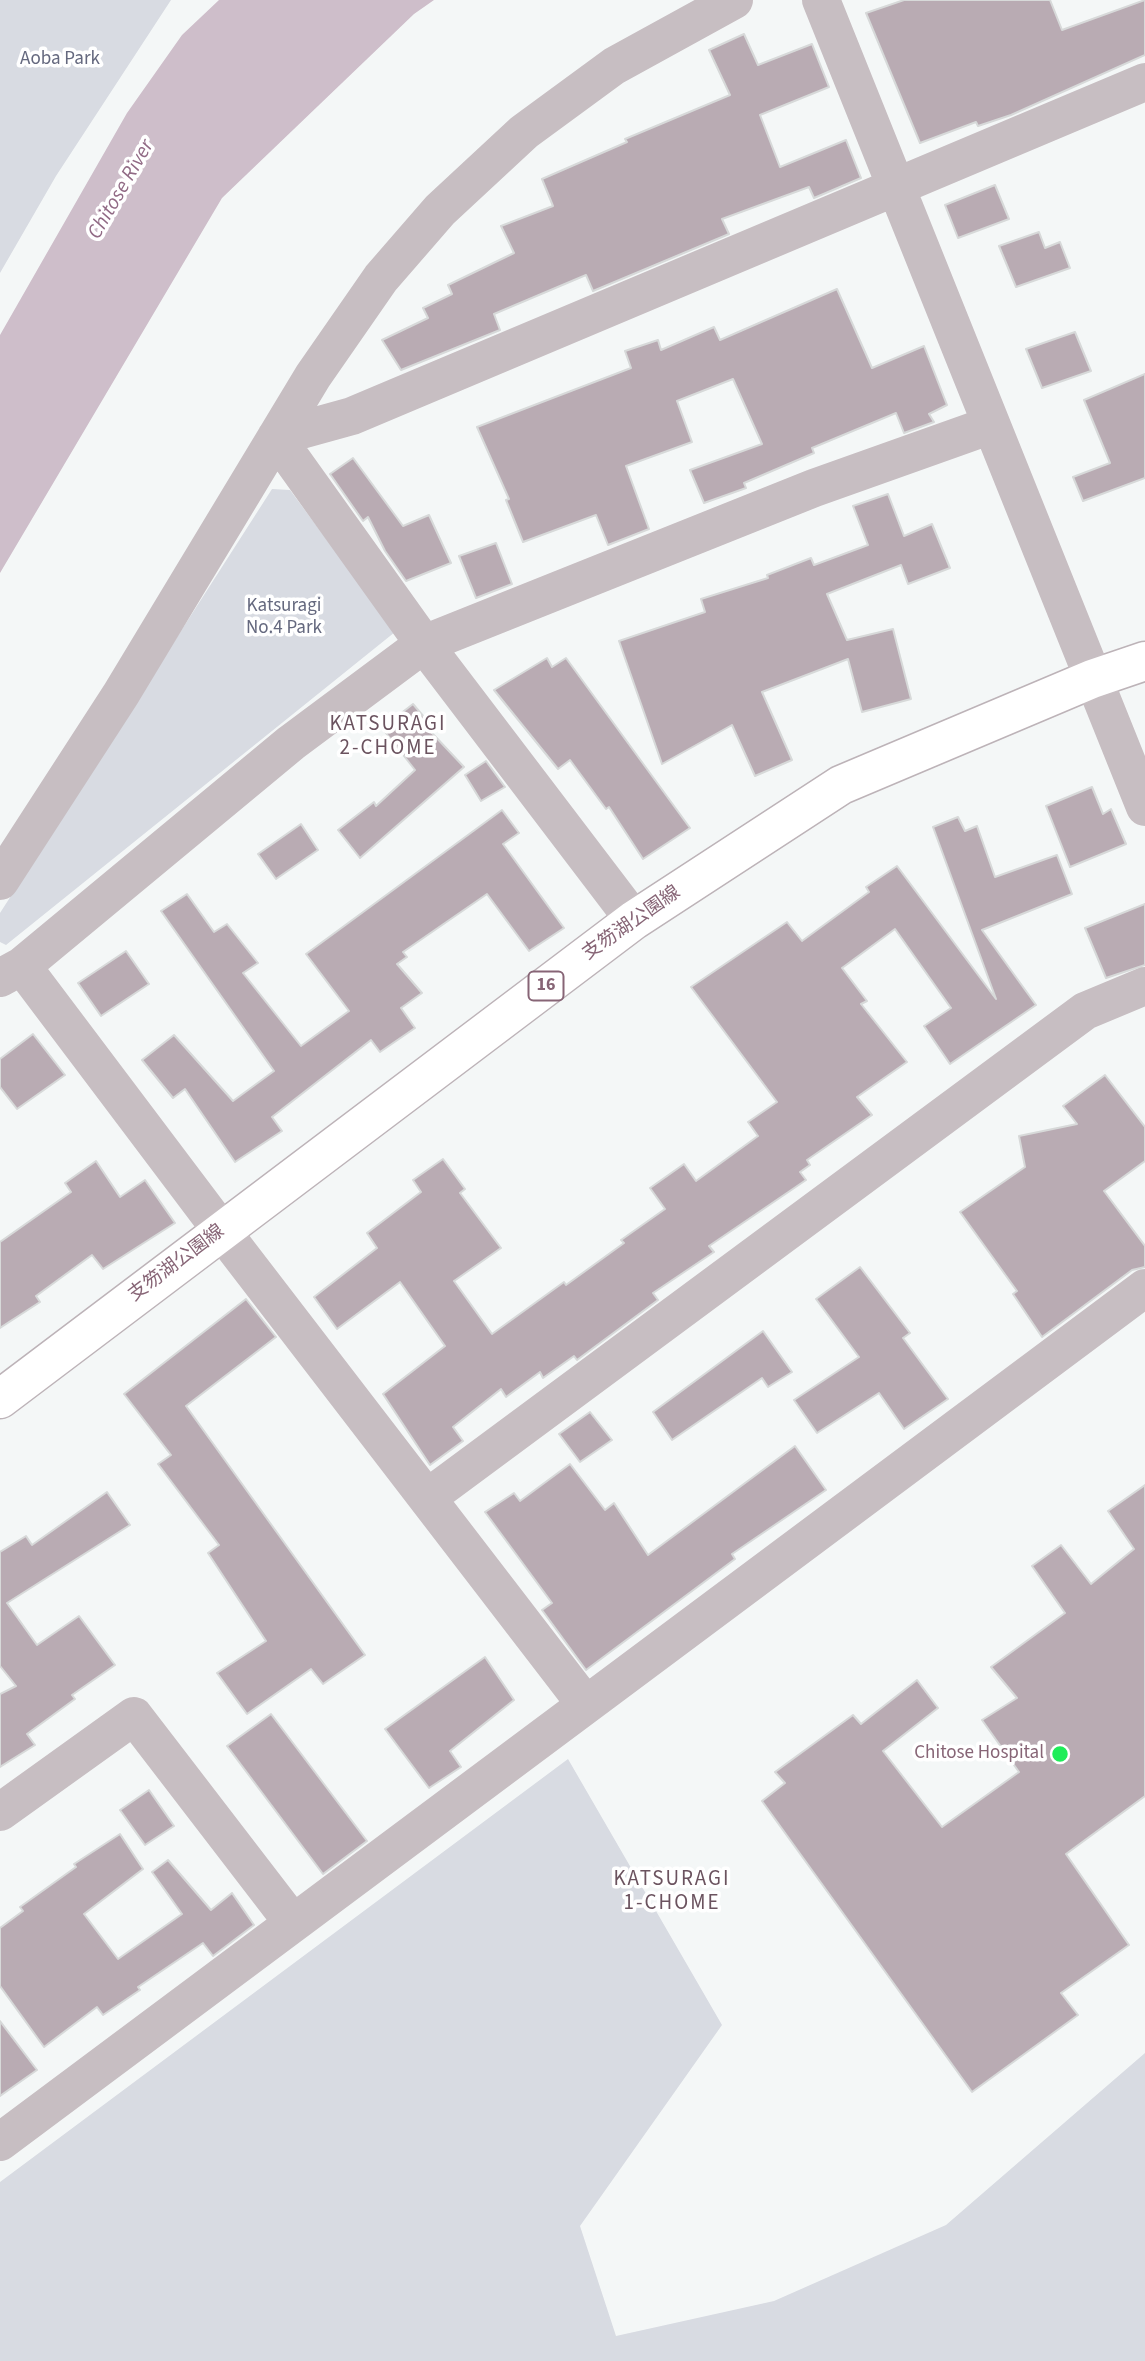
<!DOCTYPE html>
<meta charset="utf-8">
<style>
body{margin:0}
canvas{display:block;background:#f4f7f7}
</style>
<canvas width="1145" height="2361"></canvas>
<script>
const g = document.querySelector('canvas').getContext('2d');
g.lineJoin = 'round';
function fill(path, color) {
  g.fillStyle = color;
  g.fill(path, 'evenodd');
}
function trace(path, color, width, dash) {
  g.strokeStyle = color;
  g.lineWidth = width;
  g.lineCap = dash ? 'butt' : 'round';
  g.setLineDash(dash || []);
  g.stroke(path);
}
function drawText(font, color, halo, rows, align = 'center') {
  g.font = font + ' "Source Sans 3","Noto Sans JP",sans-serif';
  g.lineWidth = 7;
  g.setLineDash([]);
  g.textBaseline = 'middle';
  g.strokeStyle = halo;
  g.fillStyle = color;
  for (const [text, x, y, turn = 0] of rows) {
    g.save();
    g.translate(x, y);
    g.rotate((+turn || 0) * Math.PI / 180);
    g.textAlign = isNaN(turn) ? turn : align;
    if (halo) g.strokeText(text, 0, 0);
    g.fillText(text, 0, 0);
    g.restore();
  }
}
fill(new Path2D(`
 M 0,0 L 171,0 L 56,176 L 0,273 Z
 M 272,489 L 290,490 L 395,632 L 6,945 L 0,942 L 0,913 Z
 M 568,1759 L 722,2025 L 580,2226 L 616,2336 L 774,2301 L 946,2225 L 1145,2053 L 1145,2361 L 0,2361 L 0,2182 Z`), '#d8dbe2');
fill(new Path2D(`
 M 219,0 L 434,0 L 414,14 L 222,198 L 0,573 L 0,335 L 127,113 L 182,35 Z`), '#cebeca');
const building = new Path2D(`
 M 904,0 L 1050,0 L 1062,30 L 1145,0 L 1145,55 L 1011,115 L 978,126 L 976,122 L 920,143 L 866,13 Z
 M 744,34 L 758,65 L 812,44 L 829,87 L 760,115 L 780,167 L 846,140 L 861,178 L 814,198 L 809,187 L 722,219 L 729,234 L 593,291 L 586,275 L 494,314 L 500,330 L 401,370 L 382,340 L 428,318 L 423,308 L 452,294 L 448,285 L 514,253 L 501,226 L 553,206 L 542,179 L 627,142 L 625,139 L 730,95 L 709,50 Z
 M 995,185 L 1009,219 L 958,238 L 945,205 Z
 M 1039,232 L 1045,248 L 1060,242 L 1070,268 L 1016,287 L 999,246 Z
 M 837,289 L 872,368 L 924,346 L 947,405 L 929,414 L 934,422 L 904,433 L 896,413 L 812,448 L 814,453 L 744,483 L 746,488 L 704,503 L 690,470 L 762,444 L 733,379 L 677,401 L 692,442 L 626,466 L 649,529 L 608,545 L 596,515 L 523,542 L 506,500 L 509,499 L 477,427 L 631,368 L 625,351 L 658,340 L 661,350 L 714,327 L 720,340 Z
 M 1075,332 L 1091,371 L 1042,388 L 1026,349 Z
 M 1145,374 L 1145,478 L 1083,501 L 1073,477 L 1110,463 L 1084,400 Z
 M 353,458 L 403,526 L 429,515 L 451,563 L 406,581 L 385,551 L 368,517 L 363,521 L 330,474 Z
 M 888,494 L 904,536 L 932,524 L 950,568 L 908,584 L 901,565 L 827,594 L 847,640 L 893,629 L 911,699 L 862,712 L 848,659 L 762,692 L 792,760 L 755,776 L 732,725 L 662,764 L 619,641 L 705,612 L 701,599 L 768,578 L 767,575 L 811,558 L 814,565 L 868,545 L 853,506 Z
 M 496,543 L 512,584 L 476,598 L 459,556 Z
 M 547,658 L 552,667 L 566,658 L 690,828 L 643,859 L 609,807 L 606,809 L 570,760 L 558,769 L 494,690 Z
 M 413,704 L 435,730 L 432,733 L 464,767 L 360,858 L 338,830 L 374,802 L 376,806 L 415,770 L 382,728 Z
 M 486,761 L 505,787 L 481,801 L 465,775 Z
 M 1092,787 L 1103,814 L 1111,809 L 1126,844 L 1070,867 L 1046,806 Z
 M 502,810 L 519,833 L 503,844 L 564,928 L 529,951 L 487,894 L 403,952 L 407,957 L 397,964 L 422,993 L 401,1008 L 415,1028 L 380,1052 L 371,1040 L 272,1117 L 282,1131 L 235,1162 L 185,1089 L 173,1098 L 142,1060 L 174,1035 L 233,1101 L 274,1071 L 161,911 L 187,894 L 214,932 L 227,924 L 258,963 L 243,973 L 301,1046 L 349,1011 L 306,954 Z
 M 958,817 L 965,831 L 977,826 L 995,877 L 1057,855 L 1072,894 L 982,930 L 1036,1005 L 950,1064 L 924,1026 L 951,1008 L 895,929 L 842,968 L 867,1001 L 861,1004 L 907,1062 L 857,1097 L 872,1115 L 807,1160 L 810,1165 L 800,1172 L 806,1180 L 709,1246 L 714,1252 L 653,1293 L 658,1300 L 577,1360 L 574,1356 L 543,1378 L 540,1372 L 506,1397 L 501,1389 L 453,1427 L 463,1441 L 430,1465 L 383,1394 L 445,1346 L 400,1282 L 337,1329 L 314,1297 L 377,1248 L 367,1233 L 421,1192 L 413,1180 L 443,1159 L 465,1189 L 460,1193 L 501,1248 L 454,1281 L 492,1334 L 564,1282 L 566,1285 L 624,1243 L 621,1240 L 665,1209 L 650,1188 L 684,1164 L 696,1181 L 758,1136 L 748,1122 L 777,1102 L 691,987 L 787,922 L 802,941 L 869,892 L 866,887 L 897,866 L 996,999 L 933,827 Z
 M 301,824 L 318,850 L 276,879 L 258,854 Z
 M 1145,904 L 1145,965 L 1106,978 L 1085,928 Z
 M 126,951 L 149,984 L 101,1016 L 78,983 Z
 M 33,1034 L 65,1075 L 17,1109 L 0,1087 L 0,1059 Z
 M 1105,1075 L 1145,1127 L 1145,1161 L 1104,1191 L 1145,1246 L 1145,1267 L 1132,1270 L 1042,1337 L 1013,1294 L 1017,1291 L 960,1212 L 1025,1167 L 1019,1136 L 1077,1124 L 1063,1106 Z
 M 96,1161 L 120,1197 L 145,1180 L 175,1223 L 103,1269 L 92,1255 L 36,1296 L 40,1302 L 0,1328 L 0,1242 L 71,1192 L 65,1183 Z
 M 860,1267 L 910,1333 L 903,1338 L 948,1399 L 904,1429 L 879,1393 L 817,1433 L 794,1400 L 859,1357 L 816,1299 Z
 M 246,1299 L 276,1337 L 186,1406 L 365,1655 L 323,1684 L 311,1669 L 247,1714 L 217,1673 L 266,1641 L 208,1553 L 219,1545 L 158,1464 L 171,1455 L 124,1394 Z
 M 763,1331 L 792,1372 L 768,1387 L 762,1378 L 672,1440 L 653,1412 Z
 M 590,1412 L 612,1440 L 580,1462 L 559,1434 Z
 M 795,1446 L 826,1490 L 732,1554 L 735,1559 L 586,1670 L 542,1610 L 552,1603 L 485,1512 L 514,1493 L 520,1501 L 570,1464 L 605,1510 L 614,1503 L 648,1555 Z
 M 1145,1485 L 1145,1796 L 1066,1854 L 1129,1945 L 1061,1993 L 1078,2015 L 972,2092 L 762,1801 L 785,1783 L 775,1772 L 853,1715 L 861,1724 L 917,1680 L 938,1708 L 883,1751 L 942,1827 L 1019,1772 L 982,1720 L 1017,1698 L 991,1667 L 1065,1613 L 1032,1566 L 1061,1545 L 1091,1584 L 1134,1549 L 1108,1511 Z
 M 107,1492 L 130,1525 L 7,1603 L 37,1645 L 79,1616 L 115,1665 L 72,1695 L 75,1699 L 27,1734 L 35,1745 L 0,1767 L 0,1694 L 16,1686 L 0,1666 L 0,1552 L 26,1536 L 32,1545 Z
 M 485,1657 L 514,1700 L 450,1751 L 461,1767 L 429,1788 L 385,1729 Z
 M 271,1714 L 367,1841 L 323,1874 L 227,1746 Z
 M 149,1790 L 174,1826 L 145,1845 L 120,1810 Z
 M 120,1834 L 143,1869 L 84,1914 L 118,1959 L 182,1914 L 152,1872 L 168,1860 L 211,1910 L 232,1893 L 254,1925 L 213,1956 L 203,1943 L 138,1987 L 140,1990 L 103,2015 L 97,2007 L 44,2047 L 0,1986 L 0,1928 L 23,1911 L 20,1907 L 76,1867 L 74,1864 Z
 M 0,2021 L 37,2070 L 0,2096 Z`);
fill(building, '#b9abb3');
trace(building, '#d7d9d9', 2);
const primary = new Path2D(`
 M 0,1399 L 634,920 L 841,785 L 1092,679 L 1145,661`);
trace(primary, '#bdb3b8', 41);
trace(new Path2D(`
 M 821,0 L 1145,807
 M 0,881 L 121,694 L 313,376 L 381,278 L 440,210 L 524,132 L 614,66 L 734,0
 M 634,920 L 424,644 L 276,437 L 352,416 L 1145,82
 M 22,966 L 221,1230 L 586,1705
 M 0,978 L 22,966 L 291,743 L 424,644 L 814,488 L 991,425
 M 427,1498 L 1085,1011 L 1145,986
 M 0,1812 L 134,1716 L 293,1923
 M 0,2142 L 1145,1288`), '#c7bec2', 38);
trace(primary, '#fff', 38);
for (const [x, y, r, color] of [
 [1060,1754,9,"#1fed59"]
]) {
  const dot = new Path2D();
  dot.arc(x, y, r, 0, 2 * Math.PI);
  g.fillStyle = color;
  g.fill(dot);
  trace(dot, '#fff', 2.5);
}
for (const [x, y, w] of [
 [546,986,35]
]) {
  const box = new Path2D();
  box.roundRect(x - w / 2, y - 14.5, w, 29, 5);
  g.fillStyle = '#fff';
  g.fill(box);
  trace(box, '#876576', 2);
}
drawText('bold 18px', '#876576', null, [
 ["16",546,986]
]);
drawText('19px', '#64687e', '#fff', [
 ["Aoba Park",60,60],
 ["Katsuragi",284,607],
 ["No.4 Park",284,629]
]);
drawText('19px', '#876576', '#fff', [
 ["支笏湖公園線",632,924,-35],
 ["支笏湖公園線",177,1264,-37]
]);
drawText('19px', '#876576', '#fff', [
 ["Chitose Hospital",1044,1754]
], 'right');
drawText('italic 21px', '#916a85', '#fff', [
 ["Chitose River",122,190,-60]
]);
g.letterSpacing = '2px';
drawText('21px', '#6b535f', '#fff', [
 ["KATSURAGI",388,725],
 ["2-CHOME",388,749],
 ["KATSURAGI",672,1880],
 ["1-CHOME",672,1904]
]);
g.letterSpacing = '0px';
</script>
